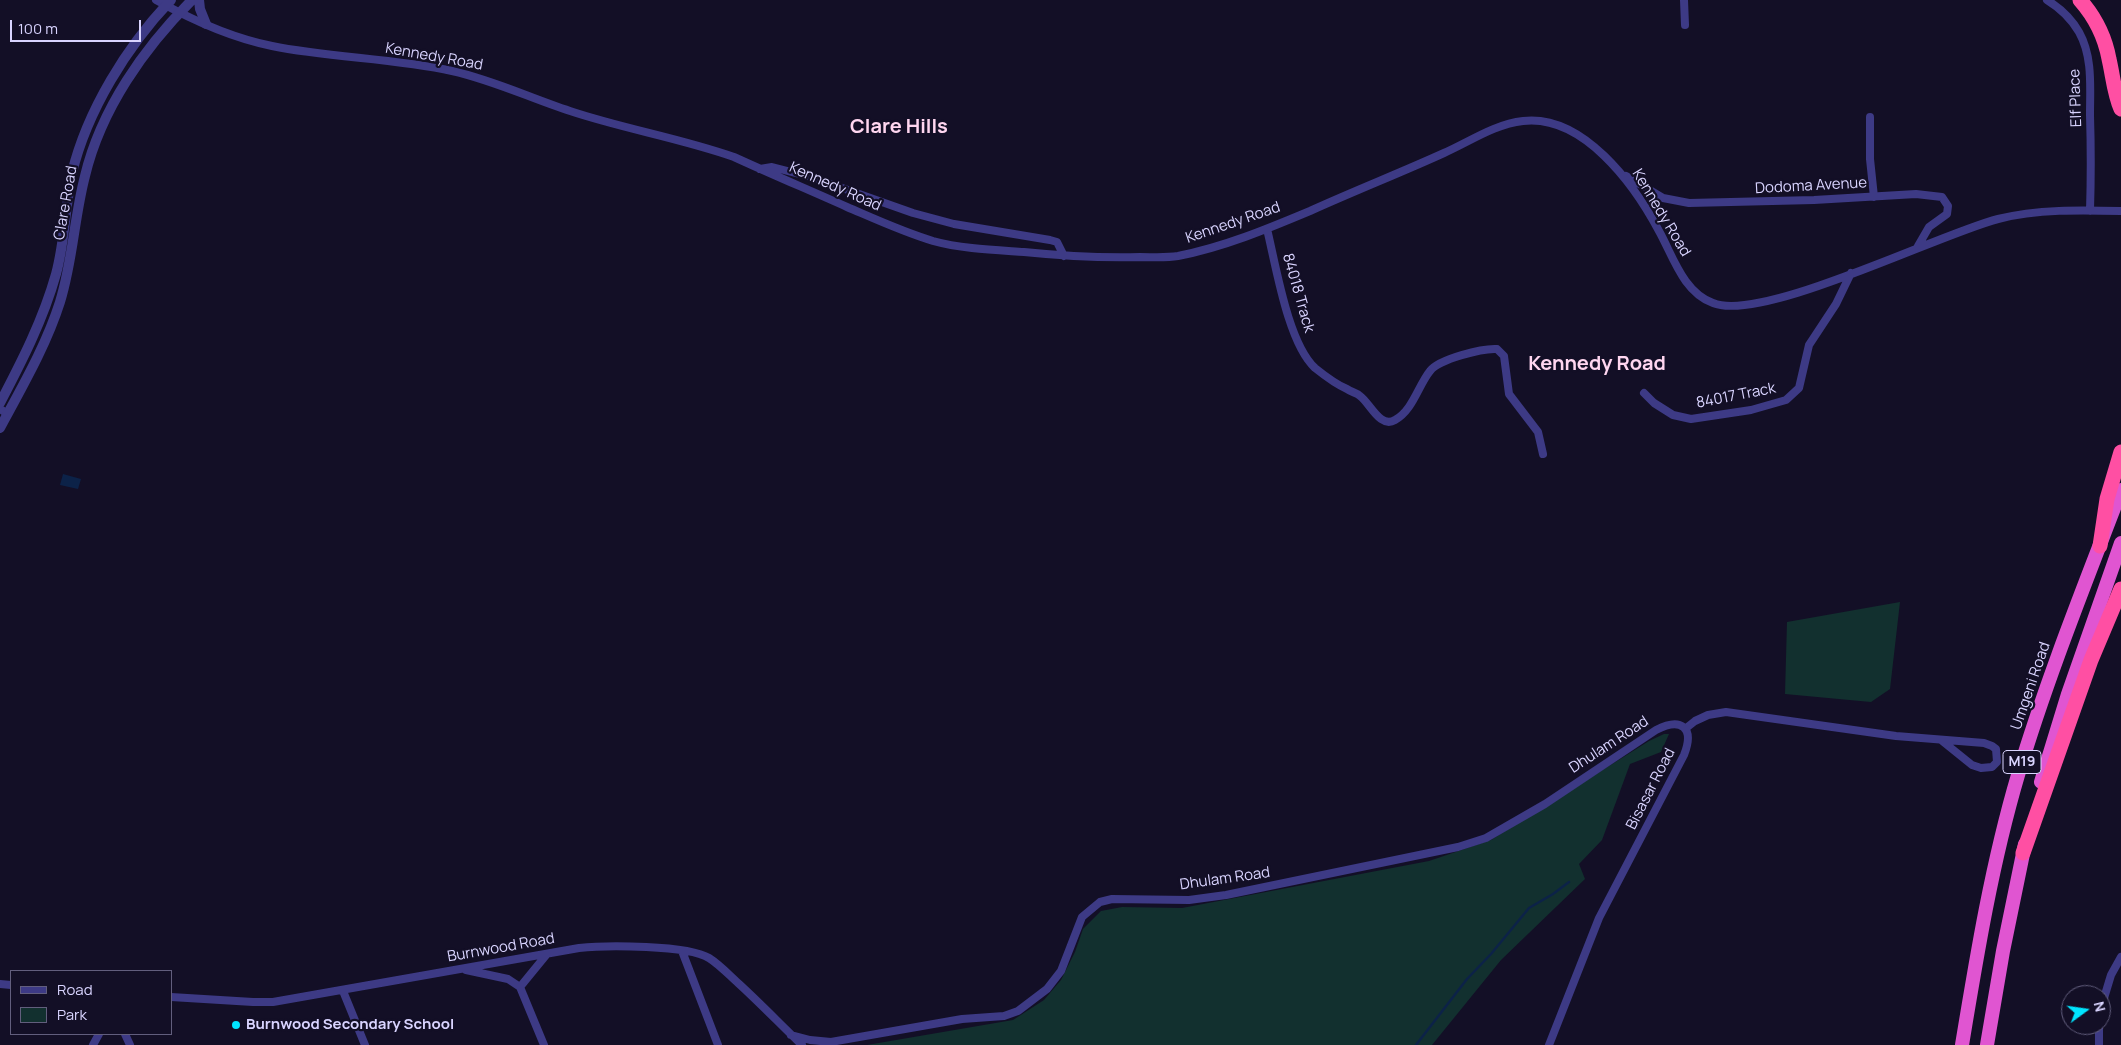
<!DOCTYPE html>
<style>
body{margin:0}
#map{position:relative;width:2121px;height:1045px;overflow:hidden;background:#130f26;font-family:Manrope,sans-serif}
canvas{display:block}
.legend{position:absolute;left:10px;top:970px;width:162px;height:65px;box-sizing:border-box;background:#130f26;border:1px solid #625e7d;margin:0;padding:6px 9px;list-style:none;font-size:15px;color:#d9d4ff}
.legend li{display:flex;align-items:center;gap:10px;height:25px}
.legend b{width:25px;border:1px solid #625e7d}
.north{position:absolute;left:2061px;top:985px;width:50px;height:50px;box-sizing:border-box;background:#130f26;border:1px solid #625e7d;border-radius:50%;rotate:76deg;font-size:14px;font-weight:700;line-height:20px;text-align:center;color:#d9d4ff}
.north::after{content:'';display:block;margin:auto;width:18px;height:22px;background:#00e5ff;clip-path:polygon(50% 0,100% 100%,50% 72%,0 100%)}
.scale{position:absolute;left:10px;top:20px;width:131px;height:22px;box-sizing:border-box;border:2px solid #d9d4ff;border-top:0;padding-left:6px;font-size:15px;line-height:18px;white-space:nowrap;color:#d9d4ff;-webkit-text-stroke:4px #130f26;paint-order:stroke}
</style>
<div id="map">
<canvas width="2121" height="1045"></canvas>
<ul class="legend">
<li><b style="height:6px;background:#3d3a85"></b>Road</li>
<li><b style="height:14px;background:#12302f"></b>Park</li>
</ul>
<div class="north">N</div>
<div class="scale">100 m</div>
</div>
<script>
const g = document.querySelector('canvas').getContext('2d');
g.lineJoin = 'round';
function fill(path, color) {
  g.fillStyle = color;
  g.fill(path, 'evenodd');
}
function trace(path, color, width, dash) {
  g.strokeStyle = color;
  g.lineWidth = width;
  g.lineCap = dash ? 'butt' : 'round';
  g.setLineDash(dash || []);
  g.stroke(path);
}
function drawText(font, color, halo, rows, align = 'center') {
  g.font = font + ' Manrope,sans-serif';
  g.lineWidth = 4.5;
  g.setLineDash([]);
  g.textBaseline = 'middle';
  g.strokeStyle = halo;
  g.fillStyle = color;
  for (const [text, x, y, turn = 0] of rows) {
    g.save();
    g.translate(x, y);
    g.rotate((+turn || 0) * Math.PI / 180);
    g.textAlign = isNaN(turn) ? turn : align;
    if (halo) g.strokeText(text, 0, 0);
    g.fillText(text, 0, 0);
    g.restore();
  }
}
fill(new Path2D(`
 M 1900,602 L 1890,689 L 1871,702 L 1785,694 L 1787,622 Z
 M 1664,734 L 1669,734 L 1661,752 L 1630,764 L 1602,840 L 1579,864 L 1585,879 L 1501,960 L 1432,1045 L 867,1045 L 1013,1020 L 1044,1000 L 1061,980 L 1075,952 L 1083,929 L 1101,911 L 1122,907 L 1182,908 L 1429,861 L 1491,840 L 1649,741 Z`), '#12302f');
fill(new Path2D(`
 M 63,474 L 81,479 L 78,489 L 60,485 Z`), '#0c2248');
trace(new Path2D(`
 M 1416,1045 L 1467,979 L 1491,954 L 1529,908 L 1553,894 L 1569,882`), '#0c2248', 2.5);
trace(new Path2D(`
 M 156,0 C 192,20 232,38 272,46 C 331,58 393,58 452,71 C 493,80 530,98 570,111 C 624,129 680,138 734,157 C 771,174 809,190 847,207 C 875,219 903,232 933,241 C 962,249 994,250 1024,252 C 1063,256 1101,258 1140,257 C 1153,257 1166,258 1178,256 C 1224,247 1267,229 1310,211 C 1354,191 1400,173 1444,153 C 1469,142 1495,124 1523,121 C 1583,114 1634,184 1659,231 C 1673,256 1683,292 1713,303 C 1762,323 1939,234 1998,219 C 2037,209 2081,210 2121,211
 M 1684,0 L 1685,25
 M 2047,0 C 2060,8 2071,18 2079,32 C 2093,57 2090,87 2090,115 C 2091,147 2091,179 2090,211
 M 1870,117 L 1870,159 L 1874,197
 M 760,169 L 772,167 L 811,177 L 913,213 L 954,224 L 1050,240 L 1057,242 L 1064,256
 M 1626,176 L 1663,198 L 1689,203 L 1814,200 L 1916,194 L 1942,197 L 1948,206 L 1947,214 L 1929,227 L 1918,246
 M 1267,229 C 1276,266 1288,343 1315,368 C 1325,376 1335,384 1347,389 C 1351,392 1357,393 1360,396 C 1370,403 1380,429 1395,420 C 1413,410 1418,386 1430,371 C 1439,359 1483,348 1497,349 L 1504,356 L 1509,394 L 1538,432 L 1543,454
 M 1644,393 L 1654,403 L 1673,415 L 1691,419 L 1751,410 L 1786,400 L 1799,388 L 1809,345 L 1836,304 L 1851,273
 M 0,409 L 8,414
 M 1685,729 L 1695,721 L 1708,715 L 1726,712 L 1896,736 L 1984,743 L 1992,746 L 1996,749 L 1997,762 L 1992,767 L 1981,768 L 1972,765 L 1941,740
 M 682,951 L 718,1045
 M 466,970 L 508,979 L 520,987 L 544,1045
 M 0,984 L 11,985
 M 520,987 L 547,954
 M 343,991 L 365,1045
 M 171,997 L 253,1002 L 273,1002 L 579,948 C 606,945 688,945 709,958 C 720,965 729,975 738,983 C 760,1003 781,1025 802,1045
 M 2101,1008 L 2111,975 L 2121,957
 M 2099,1025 L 2099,1045
 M 125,1034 L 130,1045
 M 791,1035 L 810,1040 L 831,1042 L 962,1019 L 1004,1016 L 1018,1011 L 1047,989 L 1061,971 L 1082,917 L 1100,902 L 1112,899 L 1189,900 L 1226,895 L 1458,847 L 1486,838 L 1545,804 L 1656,730 C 1681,717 1695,727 1684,755 L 1599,918 L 1549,1045
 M 93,1045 L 99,1034`), '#3d3a85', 8);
trace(new Path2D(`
 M 199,0 L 200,9 L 206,24
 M 0,403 C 22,361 43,320 56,274 C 65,241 65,207 72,173 C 87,111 127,46 171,0
 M 0,428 C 22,387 46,346 60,302 C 73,260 74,218 85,176 C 101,109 144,48 192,0`), '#3d3a85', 10);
trace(new Path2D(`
 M 2041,782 L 2068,694 L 2121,543
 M 1962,1045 C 1977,954 1992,863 2018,775 C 2047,678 2085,584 2121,490
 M 1987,1045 L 2003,951 L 2025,844`), '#e055d1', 14);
trace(new Path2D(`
 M 2080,0 C 2095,17 2105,37 2109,59 C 2113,76 2114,93 2121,109
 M 2100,546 L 2107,499 L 2121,452
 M 2023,853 L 2091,660 L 2121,589`), '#ff4fa3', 15);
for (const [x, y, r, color] of [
 [236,1025,5,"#00e5ff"]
]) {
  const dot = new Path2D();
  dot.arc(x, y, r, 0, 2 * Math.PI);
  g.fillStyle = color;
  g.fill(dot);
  trace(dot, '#130f26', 2);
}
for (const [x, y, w] of [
 [2022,762,38]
]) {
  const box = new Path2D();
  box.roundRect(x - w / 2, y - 11.5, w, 23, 4);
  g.fillStyle = '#130f26';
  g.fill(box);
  trace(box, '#d9d4ff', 1);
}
drawText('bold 14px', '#d9d4ff', null, [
 ["M19",2022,762]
]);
drawText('15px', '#d9d4ff', '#130f26', [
 ["Kennedy Road",434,57,10],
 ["Elf Place",2076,98,-92],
 ["Dodoma Avenue",1811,186,-3],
 ["Kennedy Road",835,187,24],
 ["Clare Road",66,203,-80],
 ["Kennedy Road",1661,213,59],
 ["Kennedy Road",1233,223,-19],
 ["84018 Track",1298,293,74],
 ["84017 Track",1736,396,-11],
 ["Umgeni Road",2031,686,-71],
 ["Dhulam Road",1609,745,-33],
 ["Bisasar Road",1651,789,-63],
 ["Dhulam Road",1225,879,-8],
 ["Burnwood Road",501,948,-10]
]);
drawText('bold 15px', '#d9d4ff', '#130f26', [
 ["Burnwood Secondary School",246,1025]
], 'left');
drawText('bold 20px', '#ffd6f0', '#130f26', [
 ["Clare Hills",899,127],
 ["Kennedy Road",1597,364]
]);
</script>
